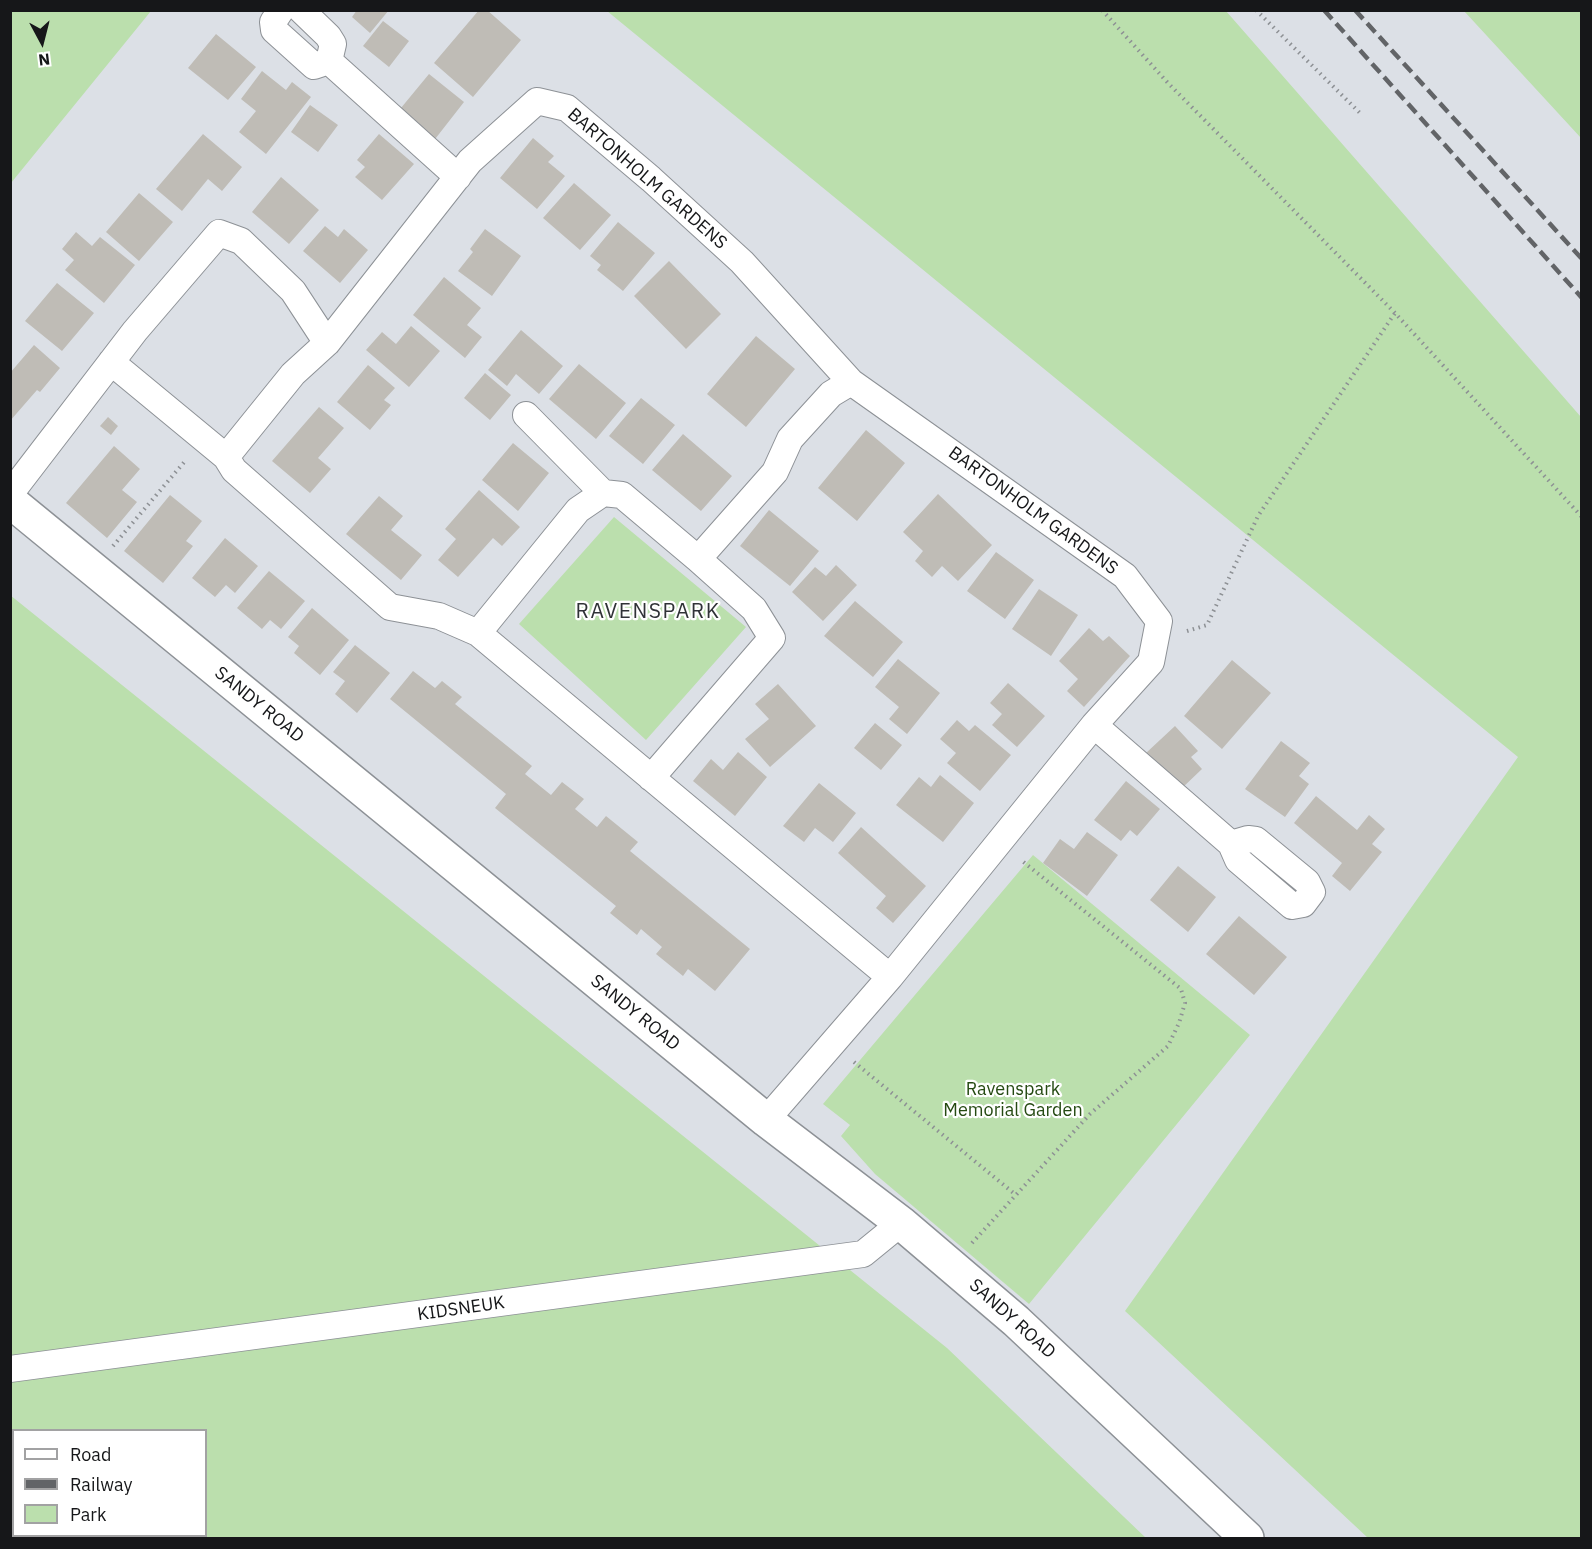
<!DOCTYPE html>
<style>
body{margin:0}
#map{position:relative;width:1592px;height:1549px;overflow:hidden;background:#dce0e6;font-family:"IBM Plex Sans",sans-serif}
canvas{display:block}
.frame{position:absolute;inset:0;border:12px solid #161719;pointer-events:none}
.legend{position:absolute;left:12px;top:1429px;width:195px;height:108px;box-sizing:border-box;background:#fff;border:2px solid #a2a2a3;margin:0;padding:8px 10px;list-style:none;font-size:18px;color:#161719}
.legend li{display:flex;align-items:center;gap:12px;height:30px}
.legend b{width:30px;border:2px solid #a2a2a3}
.north{position:absolute;left:12px;top:12px;width:60px;height:60px;-webkit-text-stroke:4px #fff;paint-order:stroke;rotate:173deg;font-size:16px;font-weight:700;line-height:24px;text-align:center;color:#161719}
.north::after{content:'';display:block;margin:auto;width:21px;height:27px;background:#161719;clip-path:polygon(50% 0,100% 100%,50% 72%,0 100%)}
</style>
<div id="map">
<canvas width="1592" height="1549"></canvas>
<div class="frame"></div>
<ul class="legend">
<li><b style="height:8px;background:#fff"></b>Road</li>
<li><b style="height:8px;background:#626467"></b>Railway</li>
<li><b style="height:16px;background:#bbdfad"></b>Park</li>
</ul>
<div class="north">N</div>
</div>
<script>
const g = document.querySelector('canvas').getContext('2d');
g.lineJoin = 'round';
function fill(path, color) {
  g.fillStyle = color;
  g.fill(path, 'evenodd');
}
function trace(path, color, width, dash) {
  g.strokeStyle = color;
  g.lineWidth = width;
  g.lineCap = dash ? 'butt' : 'round';
  g.setLineDash(dash || []);
  g.stroke(path);
}
function drawText(font, color, halo, rows, align = 'center') {
  g.font = font + ' "IBM Plex Sans",sans-serif';
  g.lineWidth = 4.5;
  g.setLineDash([]);
  g.textBaseline = 'middle';
  g.strokeStyle = halo;
  g.fillStyle = color;
  for (const [text, x, y, turn = 0] of rows) {
    g.save();
    g.translate(x, y);
    g.rotate((+turn || 0) * Math.PI / 180);
    g.textAlign = isNaN(turn) ? turn : align;
    if (halo) g.strokeText(text, 0, 0);
    g.fillText(text, 0, 0);
    g.restore();
  }
}
fill(new Path2D(`
 M 11,10 L 151,11 L 11,183 L 10,11 Z
 M 607,11 L 1226,11 L 1581,417 L 1581,1538 L 1368,1538 L 1125,1311 L 1518,757 Z
 M 1464,11 L 1581,11 L 1581,138 Z
 M 614,517 L 746,627 L 646,740 L 519,624 Z
 M 10,595 L 947,1348 L 1146,1538 L 11,1538 ZM 14,1430 L 206,1430 L 206,1536 L 14,1536 Z
 M 1033,855 L 1250,1035 L 1029,1304 L 875,1174 L 841,1136 L 850,1125 L 823,1104 Z`), '#bbdfad');
fill(new Path2D(`
 M 357,10 L 389,10 L 370,33 L 352,17 Z
 M 479,10 L 487,10 L 521,40 L 473,97 L 434,63 Z
 M 383,21 L 409,41 L 389,67 L 363,46 Z
 M 216,34 L 256,67 L 228,100 L 188,68 Z
 M 262,71 L 286,90 L 292,82 L 311,97 L 266,154 L 239,132 L 256,111 L 241,99 Z
 M 429,74 L 464,102 L 432,143 L 396,114 Z
 M 310,105 L 338,125 L 318,152 L 291,132 Z
 M 203,134 L 242,167 L 222,191 L 208,179 L 182,211 L 156,189 Z
 M 379,134 L 414,164 L 382,200 L 355,177 L 365,167 L 357,160 Z
 M 533,138 L 554,156 L 548,162 L 565,176 L 537,209 L 500,178 Z
 M 281,177 L 319,210 L 289,244 L 252,212 Z
 M 574,183 L 611,215 L 580,250 L 543,218 Z
 M 139,193 L 173,222 L 139,261 L 106,232 Z
 M 618,222 L 655,253 L 623,291 L 597,270 L 601,265 L 590,256 Z
 M 325,226 L 338,237 L 344,229 L 368,250 L 340,283 L 303,251 Z
 M 485,229 L 521,256 L 492,296 L 458,271 L 473,252 L 470,249 Z
 M 76,232 L 92,246 L 100,237 L 135,265 L 104,303 L 65,270 L 74,260 L 62,249 Z
 M 669,261 L 721,314 L 686,349 L 634,296 Z
 M 444,277 L 481,308 L 467,325 L 482,337 L 465,358 L 413,315 Z
 M 57,283 L 94,313 L 62,351 L 25,321 Z
 M 411,326 L 440,351 L 409,387 L 366,350 L 382,332 L 396,344 Z
 M 521,330 L 563,366 L 539,394 L 516,374 L 507,386 L 488,370 Z
 M 756,336 L 795,369 L 746,427 L 707,394 Z
 M 34,345 L 60,368 L 40,392 L 37,390 L 10,421 L 10,373 Z
 M 579,364 L 626,403 L 596,439 L 549,399 Z
 M 368,365 L 395,388 L 384,400 L 391,405 L 370,430 L 337,402 Z
 M 485,373 L 511,395 L 490,420 L 464,398 Z
 M 641,398 L 675,425 L 643,464 L 609,436 Z
 M 319,407 L 344,428 L 318,458 L 331,469 L 310,493 L 272,461 Z
 M 108,417 L 118,426 L 111,435 L 100,426 Z
 M 866,430 L 905,463 L 857,521 L 818,488 Z
 M 683,434 L 732,476 L 701,511 L 652,470 Z
 M 513,443 L 549,473 L 518,511 L 482,480 Z
 M 114,446 L 140,469 L 122,490 L 137,502 L 107,538 L 66,503 Z
 M 479,490 L 520,527 L 502,546 L 493,538 L 458,577 L 438,560 L 456,539 L 445,529 Z
 M 938,494 L 992,545 L 958,581 L 942,566 L 932,577 L 915,561 L 923,551 L 903,532 Z
 M 170,495 L 202,521 L 186,541 L 193,546 L 163,583 L 124,551 Z
 M 379,496 L 403,516 L 391,530 L 422,555 L 401,580 L 346,534 Z
 M 769,510 L 819,551 L 790,586 L 740,546 Z
 M 225,538 L 258,566 L 235,593 L 226,585 L 215,597 L 192,578 Z
 M 996,552 L 1034,580 L 1005,619 L 967,591 Z
 M 836,565 L 857,585 L 823,621 L 792,592 L 815,567 L 826,576 Z
 M 269,571 L 305,601 L 281,629 L 270,620 L 262,629 L 237,608 Z
 M 1039,589 L 1078,615 L 1051,656 L 1012,629 Z
 M 855,601 L 903,642 L 873,677 L 824,636 Z
 M 312,608 L 349,640 L 320,675 L 294,653 L 299,646 L 288,637 Z
 M 1089,628 L 1103,641 L 1109,636 L 1130,656 L 1084,707 L 1067,691 L 1078,679 L 1059,661 Z
 M 355,645 L 390,673 L 357,713 L 335,694 L 345,681 L 333,672 Z
 M 898,659 L 940,693 L 907,734 L 889,719 L 899,707 L 875,687 Z
 M 1232,660 L 1271,693 L 1222,749 L 1184,716 Z
 M 413,671 L 435,688 L 442,681 L 462,697 L 455,704 L 532,766 L 525,774 L 551,795 L 562,782 L 584,799 L 575,809 L 597,827 L 606,816 L 638,842 L 630,851 L 750,949 L 715,991 L 688,969 L 683,976 L 656,954 L 662,947 L 641,929 L 637,935 L 610,913 L 616,906 L 495,808 L 506,794 L 390,699 Z
 M 1008,683 L 1045,716 L 1017,747 L 992,725 L 1002,714 L 990,703 Z
 M 778,684 L 816,726 L 770,767 L 745,739 L 769,719 L 755,704 Z
 M 957,720 L 969,731 L 975,725 L 1011,755 L 980,791 L 947,763 L 956,753 L 940,739 Z
 M 875,723 L 902,745 L 881,770 L 854,748 Z
 M 1175,726 L 1198,751 L 1191,757 L 1202,769 L 1180,790 L 1146,753 Z
 M 1281,741 L 1310,763 L 1299,776 L 1309,784 L 1285,817 L 1245,789 Z
 M 738,752 L 767,777 L 735,816 L 693,781 L 711,759 L 723,770 Z
 M 940,775 L 974,803 L 943,842 L 896,805 L 919,777 L 931,787 Z
 M 1126,781 L 1160,809 L 1137,836 L 1130,830 L 1121,841 L 1094,820 Z
 M 819,783 L 856,813 L 833,842 L 815,828 L 804,842 L 783,826 Z
 M 1316,796 L 1357,830 L 1369,815 L 1385,829 L 1372,844 L 1382,852 L 1350,891 L 1332,876 L 1342,863 L 1294,823 Z
 M 861,827 L 926,886 L 893,923 L 876,908 L 886,896 L 838,853 Z
 M 1087,832 L 1118,855 L 1087,896 L 1043,863 L 1060,839 L 1074,849 Z
 M 1178,866 L 1216,897 L 1188,932 L 1150,900 Z
 M 1239,916 L 1287,957 L 1254,995 L 1206,954 Z`), '#bfbcb6');
const street = new Path2D(`
 M 281,10 L 273,22 L 274,30 L 314,66 L 329,61
 M 301,10 L 328,36 L 333,44 L 329,61
 M 329,61 L 458,177
 M 111,362 L 226,457 L 234,470 L 390,607 L 439,616 L 478,633
 M 526,415 L 603,493
 M 226,457 L 293,374 L 327,343 L 470,161 L 537,101 L 567,108 L 651,179 L 742,262 L 851,382 L 1125,576 L 1159,621 L 1151,662 L 1094,725 L 890,977 L 766,1120
 M 10,494 L 135,331 L 219,233 L 241,241 L 293,291 L 327,343
 M 698,559 L 775,472 L 790,439 L 831,394 L 851,382
 M 1094,725 L 1231,844 L 1238,860 L 1292,906 L 1303,904 L 1312,892 L 1307,882 L 1256,840 L 1248,839 L 1231,844
 M 651,778 L 772,638 L 754,609 L 698,559 L 622,495 L 603,493 L 578,510 L 478,633 L 890,977
 M 10,1369 L 863,1254 L 901,1223`);
const secondary = new Path2D(`
 M 10,501 L 766,1120 L 901,1223 L 1016,1321 L 1247,1538`);
trace(street, '#8d9196', 28);
trace(secondary, '#8d9196', 36);
trace(new Path2D(`
 M 1102,10 L 1168,83 L 1395,313 L 1582,517
 M 1256,10 L 1361,114
 M 113,546 L 186,460
 M 1187,631 L 1207,625 L 1258,516 L 1395,313
 M 854,1062 L 1016,1195
 M 972,1243 L 1090,1114 L 1168,1046 L 1179,1023 L 1185,1003 L 1181,989 L 1021,860`), '#8d9094', 4, [1.5, 4.5]);
trace(street, '#fff', 26);
trace(secondary, '#fff', 33);
trace(new Path2D(`
 M 1324,10 L 1582,298
 M 1355,10 L 1582,259`), '#626467', 4.5, [12, 6]);
drawText('18px', '#161719', '#fff', [
 ["BARTONHOLM GARDENS",647,179,41],
 ["BARTONHOLM GARDENS",1033,511,36],
 ["SANDY ROAD",259,705,39],
 ["SANDY ROAD",635,1013,39],
 ["KIDSNEUK",461,1309,-8],
 ["SANDY ROAD",1012,1319,42]
]);
drawText('18px', '#254a12', '#fff', [
 ["Ravenspark",1013,1090],
 ["Memorial Garden",1013,1111]
]);
g.letterSpacing = '1.5px';
drawText('21px', '#303337', '#fff', [
 ["RAVENSPARK",648,612]
]);
g.letterSpacing = '0px';
</script>
